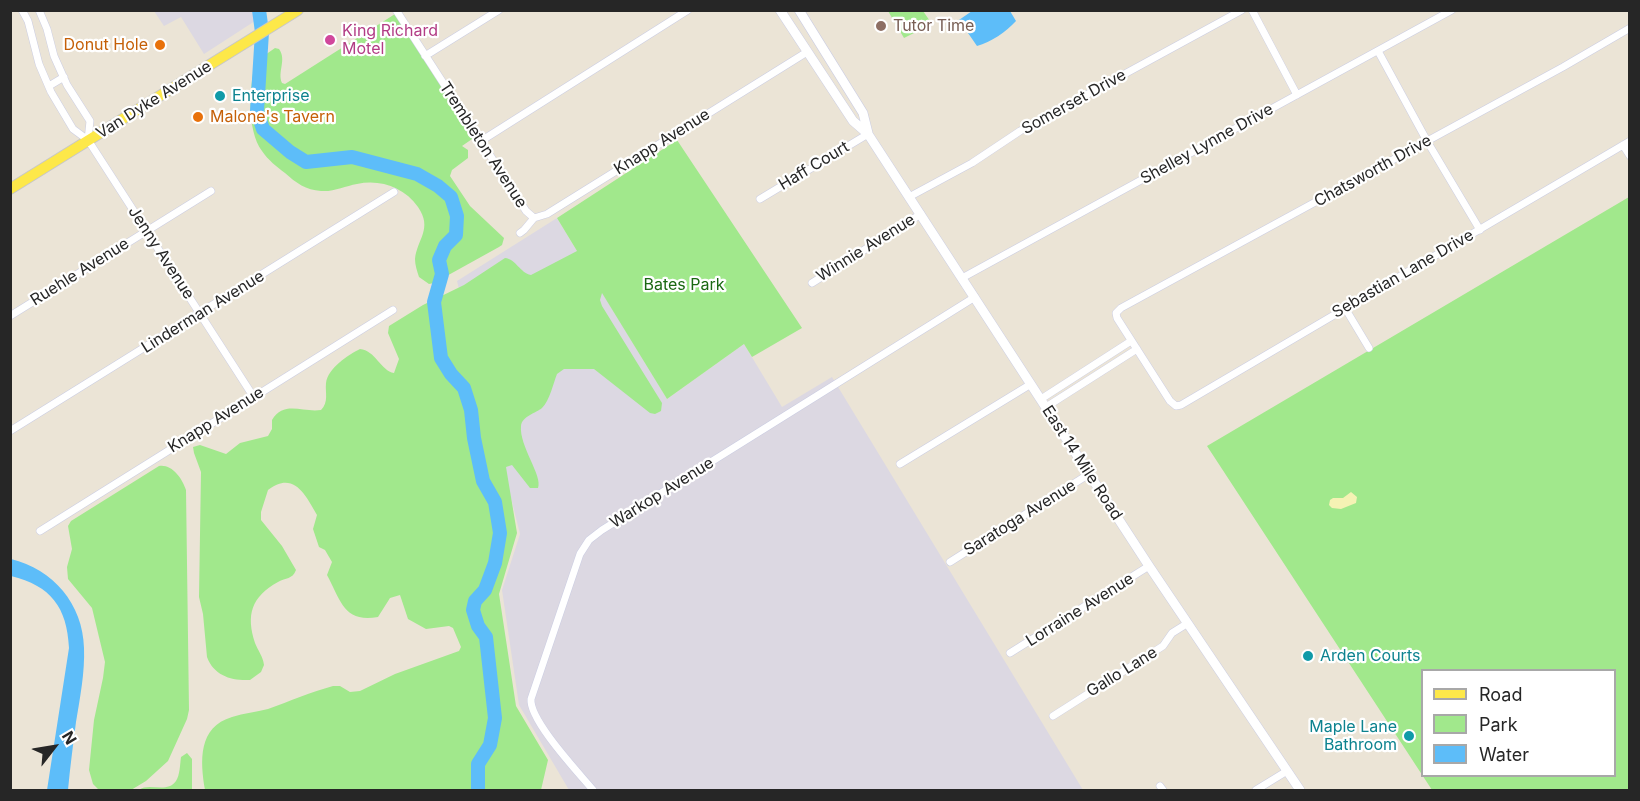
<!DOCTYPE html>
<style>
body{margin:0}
#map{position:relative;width:1640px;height:801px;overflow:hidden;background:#ebe4d6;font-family:Inter,sans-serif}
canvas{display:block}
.frame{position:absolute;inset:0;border:12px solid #262626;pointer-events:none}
.legend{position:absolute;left:1421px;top:669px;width:195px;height:108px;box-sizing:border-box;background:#fff;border:2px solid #a8a8a8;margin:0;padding:8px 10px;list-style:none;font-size:18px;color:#262626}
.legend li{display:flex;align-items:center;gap:12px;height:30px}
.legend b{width:30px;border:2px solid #a8a8a8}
.north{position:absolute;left:24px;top:717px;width:60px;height:60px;-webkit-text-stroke:4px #fff;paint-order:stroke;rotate:59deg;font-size:16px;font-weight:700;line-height:24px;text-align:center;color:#262626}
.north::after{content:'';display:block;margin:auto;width:21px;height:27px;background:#262626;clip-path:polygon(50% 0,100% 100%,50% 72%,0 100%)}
</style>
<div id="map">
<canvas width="1640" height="801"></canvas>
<div class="frame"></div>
<ul class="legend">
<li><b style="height:8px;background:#fde849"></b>Road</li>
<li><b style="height:16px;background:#a1e88c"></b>Park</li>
<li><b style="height:16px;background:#5dbdf9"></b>Water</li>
</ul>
<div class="north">N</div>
</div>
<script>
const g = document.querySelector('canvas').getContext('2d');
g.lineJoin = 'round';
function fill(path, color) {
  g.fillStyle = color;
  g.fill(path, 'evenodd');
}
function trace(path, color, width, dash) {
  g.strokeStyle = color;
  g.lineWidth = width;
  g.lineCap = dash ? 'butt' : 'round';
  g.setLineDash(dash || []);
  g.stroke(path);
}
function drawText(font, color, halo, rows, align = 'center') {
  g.font = font + ' Inter,sans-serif';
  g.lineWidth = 4.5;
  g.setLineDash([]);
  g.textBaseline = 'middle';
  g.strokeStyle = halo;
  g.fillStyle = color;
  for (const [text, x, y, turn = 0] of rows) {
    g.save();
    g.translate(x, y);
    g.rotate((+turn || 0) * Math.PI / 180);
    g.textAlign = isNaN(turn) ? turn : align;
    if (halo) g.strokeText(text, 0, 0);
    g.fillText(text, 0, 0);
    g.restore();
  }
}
fill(new Path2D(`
 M 154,11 L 253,11 L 255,21 L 204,54 L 181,17 L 164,26 Z
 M 557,218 L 667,399 L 744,344 L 782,407 L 832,377 L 1083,790 L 569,790 L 519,705 L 502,590 L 520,534 L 457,281 Z`), '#dcd8e2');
fill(new Path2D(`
 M 888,11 L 923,11 L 932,24 L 904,38 Z
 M 395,14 L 475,137 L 462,146 L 468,150 L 468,158 L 452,170 L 450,176 L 470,206 L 504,238 L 502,245 L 499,247 L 434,283 L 429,284 L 419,277 C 417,271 415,265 415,259 C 417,239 433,229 418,207 C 404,187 380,179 357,184 C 345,186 334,192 321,191 C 306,190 296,183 285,173 C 277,167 268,160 262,151 C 246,129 250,87 255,62 L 275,48 L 279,49 C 287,60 277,72 282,83 L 285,84 Z
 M 677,140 L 802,328 L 752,357 L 744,344 L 667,399 L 602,293 L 600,300 L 602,306 L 662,403 L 661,411 L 655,414 L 650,413 L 594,369 L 564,369 L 557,374 C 553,384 550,400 542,408 C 536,413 522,416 521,426 C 519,446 543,476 538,488 L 530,488 L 512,465 L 506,467 L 517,533 L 499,594 L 516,706 L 548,760 L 541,790 L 205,790 C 200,761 198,727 232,717 C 244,713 256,712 268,709 C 290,701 311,692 333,686 L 340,686 L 350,692 L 360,691 L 395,674 L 459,651 L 461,647 L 453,628 L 449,626 L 426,629 L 408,619 L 400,595 L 390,598 L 378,617 C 344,623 341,601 327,575 L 332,562 L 325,550 L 319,547 L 313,529 L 317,515 C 306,496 294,470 268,490 L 261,512 L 261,520 L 282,546 L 296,570 C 292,580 286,577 278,582 C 251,597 246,615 255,643 C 258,651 263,656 264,665 L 261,672 L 250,680 C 232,681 214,676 207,657 L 203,614 L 199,597 L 201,472 L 194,453 L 193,447 L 200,445 L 226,454 L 240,443 L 268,436 L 272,429 L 272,420 C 284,400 303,413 321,410 C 329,402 325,393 326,383 C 328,368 348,355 360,349 C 375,350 381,371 394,373 L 399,359 L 388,333 L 389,326 L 423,305 L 464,285 L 505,258 C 516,259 520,273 531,275 L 577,251 L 557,218 Z
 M 1629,197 L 1629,790 L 1432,790 L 1207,446 ZM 1422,670 L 1614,670 L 1614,776 L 1422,776 Z
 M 159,466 C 172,464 182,478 186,490 L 189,710 L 187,719 L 168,761 L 146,781 L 131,790 L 99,790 L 93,784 L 89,770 L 94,720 L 103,678 L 105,662 L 92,608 L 68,579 L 67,567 L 72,549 L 68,526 L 71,521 Z
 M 187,753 L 192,759 L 192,790 L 139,790 C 149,782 167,794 176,781 C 180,775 180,764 181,757 Z`), '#a1e88c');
fill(new Path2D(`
 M 1351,492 L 1357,497 L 1356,503 L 1341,509 L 1332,508 L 1329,505 L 1330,500 L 1333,498 L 1343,498 Z`), '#f5f2b4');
fill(new Path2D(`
 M 1010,11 L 1016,21 C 1006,32 991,42 977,46 L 959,20 L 972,11 Z
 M 11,559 C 53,569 83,604 84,648 C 85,672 80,698 76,722 C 73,745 70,768 68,790 L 47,790 L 69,648 C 67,607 51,586 11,576 Z`), '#5dbdf9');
trace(new Path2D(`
 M 259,10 L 262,32 L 257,111 L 263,129 L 290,152 L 306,162 L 352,157 L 417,174 L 438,186 L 451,197 L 457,216 L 456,235 L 445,246 L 439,260 L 442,274 L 434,302 L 441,358 L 451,374 L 464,388 L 471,410 L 474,438 L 483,481 L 495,502 L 500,533 L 495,563 L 485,590 L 475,601 L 473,610 L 478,626 L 486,637 L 495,718 L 490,745 L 478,764 L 478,790`), '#5dbdf9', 14);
const street = new Path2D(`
 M 22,10 L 28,21 L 39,64 L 51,92 L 73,129 L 88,140 L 253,396
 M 39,10 L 47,29 L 54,56 L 67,85 L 90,121 L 88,140
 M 396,10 L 526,211 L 534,218
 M 1252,10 L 1297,95
 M 1630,28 L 1563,67 L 1121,308 L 1116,313 L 1117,318 L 1170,401 L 1176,406 L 1181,405 L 1630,141
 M 1378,51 L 1427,141 L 1480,230
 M 425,56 L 499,10
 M 49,86 L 64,77
 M 481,141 L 688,10
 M 1623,145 L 1630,156
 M 909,197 L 972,163 L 1020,131 L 1242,10
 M 760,199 L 868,134
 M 520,233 L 524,230 L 534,218 L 547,214 L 807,52
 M 962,278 L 1452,10
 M 812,283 L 921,214
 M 1345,308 L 1369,348
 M 10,316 L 211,191
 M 1041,399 L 1131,341
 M 1046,407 L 1137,349
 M 10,431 L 394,192
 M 900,464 L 1031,384
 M 40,531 L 393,310
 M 950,562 L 1089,474
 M 1010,653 L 1149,566
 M 1053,716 L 1163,646 L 1172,633 L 1188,623
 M 1160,786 L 1163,790
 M 593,790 C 578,772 529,720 531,699 L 580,554 L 589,540 L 602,530 L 975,297
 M 1256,790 L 1287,771`);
const secondary = new Path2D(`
 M 780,10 L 853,121 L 868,134 L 1149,566 L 1300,790
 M 799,10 L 863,113 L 868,133`);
const primary = new Path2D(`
 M 10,189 L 298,10`);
trace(street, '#cbcde2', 8);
trace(secondary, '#cbcde2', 10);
trace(primary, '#c7c7c7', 12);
trace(street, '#fff', 7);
trace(secondary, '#fff', 9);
trace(primary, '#fde849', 10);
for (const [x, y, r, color] of [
 [881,26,6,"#8d6e63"],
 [330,40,6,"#d1479c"],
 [160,45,6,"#e8710a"],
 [220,96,6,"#0f9aa8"],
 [198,117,6,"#e8710a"],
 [1308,656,6,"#0f9aa8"],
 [1409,736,6,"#0f9aa8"]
]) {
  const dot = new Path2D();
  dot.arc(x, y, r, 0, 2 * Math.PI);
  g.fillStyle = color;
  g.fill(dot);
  trace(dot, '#fff', 2);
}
drawText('16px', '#785e54', '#fff', [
 ["Tutor Time",893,26]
], 'left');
drawText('16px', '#b23c85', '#fff', [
 ["King Richard",342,31],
 ["Motel",342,49]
], 'left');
drawText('16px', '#c56008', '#fff', [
 ["Donut Hole",148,45],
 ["Malone's Tavern",210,117,"left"]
], 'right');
drawText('16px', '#0d838f', '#fff', [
 ["Enterprise",232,96],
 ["Arden Courts",1320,656],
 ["Maple Lane",1397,727,"right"],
 ["Bathroom",1397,745,"right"]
], 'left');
drawText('16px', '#262626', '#fff', [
 ["Van Dyke Avenue",154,100,-32],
 ["Somerset Drive",1074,102,-29],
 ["Knapp Avenue",662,142,-32],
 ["Shelley Lynne Drive",1207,144,-29],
 ["Trembleton Avenue",483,145,57],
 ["Haff Court",814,166,-31],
 ["Chatsworth Drive",1373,171,-29],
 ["Winnie Avenue",866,248,-32],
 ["Jenny Avenue",161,253,57],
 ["Ruehle Avenue",80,272,-32],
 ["Sebastian Lane Drive",1403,274,-30],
 ["Linderman Avenue",203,312,-32],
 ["Knapp Avenue",216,420,-32],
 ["East 14 Mile Road",1082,463,57],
 ["Warkop Avenue",662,493,-32],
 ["Saratoga Avenue",1020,518,-32],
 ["Lorraine Avenue",1080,610,-32],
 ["Gallo Lane",1122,672,-32]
]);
drawText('16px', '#1a6812', '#fff', [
 ["Bates Park",684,285]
]);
</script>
